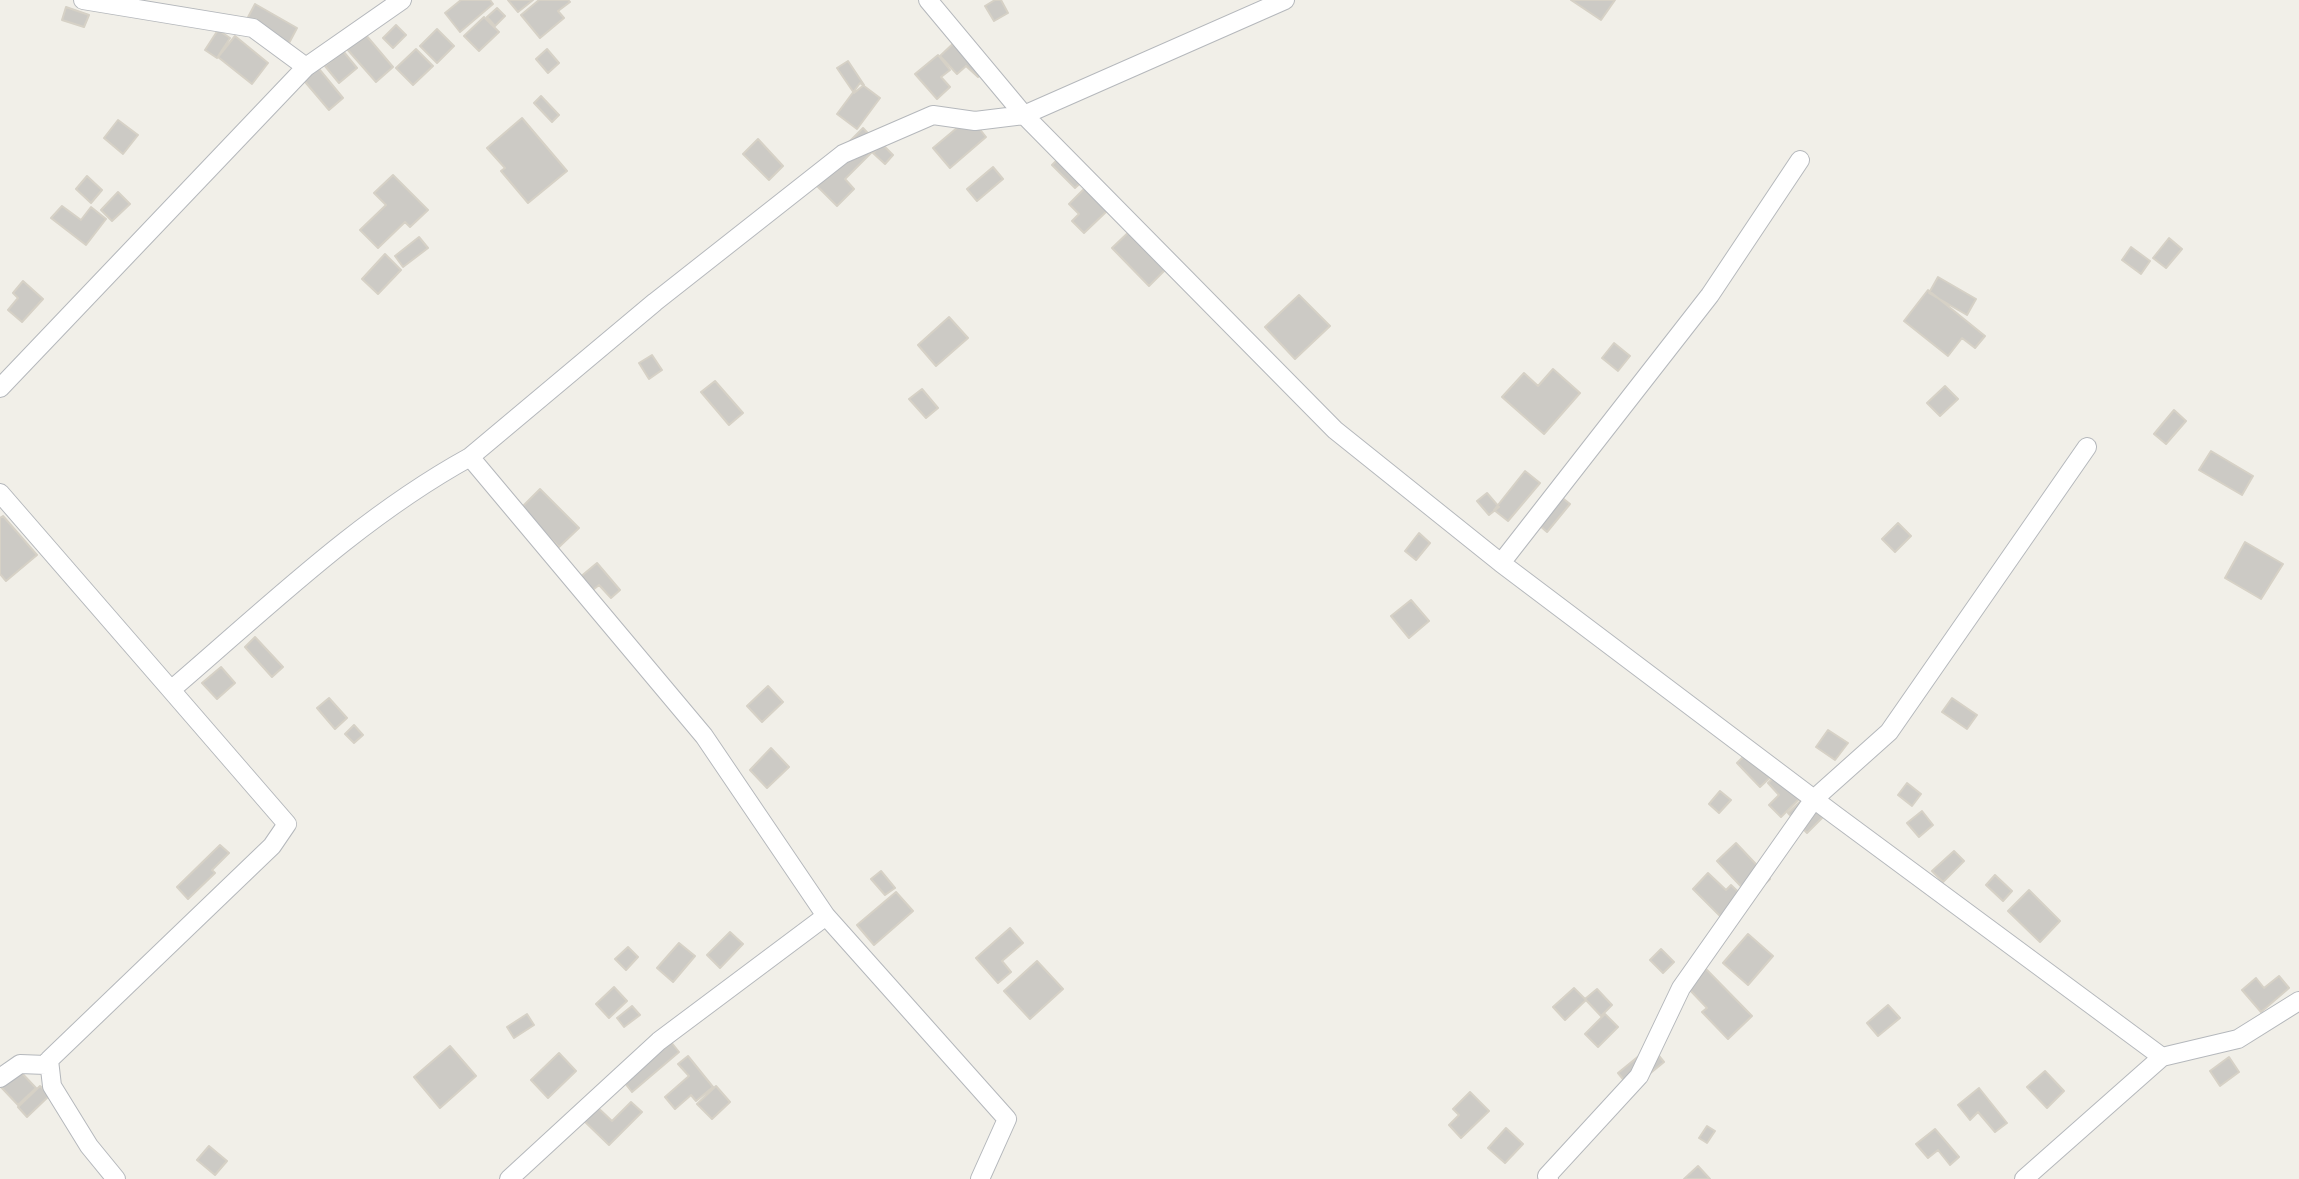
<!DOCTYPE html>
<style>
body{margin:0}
canvas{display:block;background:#f1efe8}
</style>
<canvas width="2299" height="1179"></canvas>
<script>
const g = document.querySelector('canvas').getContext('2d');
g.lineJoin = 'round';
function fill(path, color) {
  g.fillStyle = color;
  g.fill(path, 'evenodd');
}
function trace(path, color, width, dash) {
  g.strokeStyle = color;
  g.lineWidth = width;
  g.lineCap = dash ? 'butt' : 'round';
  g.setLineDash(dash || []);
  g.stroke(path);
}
const building = new Path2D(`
 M 461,0 L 490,0 L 493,4 L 460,32 L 445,13 Z
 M 508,0 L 533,0 L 518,12 Z
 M 539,0 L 568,0 L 570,2 L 558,11 L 564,18 L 540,38 L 521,15 Z
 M 995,0 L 1001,0 L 1008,13 L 994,21 L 985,6 Z
 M 1571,0 L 1615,0 L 1601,20 Z
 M 255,4 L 297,28 L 288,45 L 246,21 Z
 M 66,7 L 89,15 L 84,27 L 62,20 Z
 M 497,8 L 505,16 L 495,26 L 487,17 Z
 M 484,17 L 499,32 L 479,51 L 464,36 Z
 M 396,25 L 406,35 L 393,48 L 383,38 Z
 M 437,29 L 454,46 L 437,63 L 420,46 Z
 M 218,30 L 230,38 L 217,58 L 205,50 Z
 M 365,34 L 393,67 L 376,82 L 347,49 Z
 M 235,36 L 268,63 L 252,84 L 218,57 Z
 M 958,39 L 986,69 L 978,77 L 966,66 L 957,74 L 940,56 Z
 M 416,49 L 433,66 L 413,85 L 396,68 Z
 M 547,49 L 559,63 L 548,73 L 536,59 Z
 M 343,51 L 357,68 L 339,83 L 325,66 Z
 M 938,55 L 950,70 L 941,77 L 950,87 L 937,99 L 915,74 Z
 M 310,58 L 343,98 L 329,110 L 295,70 Z
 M 848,61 L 864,85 L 854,93 L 837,68 Z
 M 860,83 L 880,98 L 857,129 L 837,114 Z
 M 541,96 L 559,115 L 552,122 L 534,103 Z
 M 970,117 L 986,137 L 950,168 L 933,148 Z
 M 522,118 L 567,171 L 528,203 L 501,171 L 505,168 L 487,148 Z
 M 118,120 L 138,135 L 123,154 L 104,138 Z
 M 863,128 L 879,145 L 845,179 L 854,189 L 837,206 L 811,180 Z
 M 758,139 L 783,166 L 769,180 L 743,154 Z
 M 882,144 L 893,155 L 885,164 L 873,153 Z
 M 1063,154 L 1086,178 L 1075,188 L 1052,165 Z
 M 993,167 L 1003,179 L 977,201 L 967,189 Z
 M 393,175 L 428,210 L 410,227 L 405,222 L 378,248 L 360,230 L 386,205 L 374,193 Z
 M 87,176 L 102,190 L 91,203 L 76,189 Z
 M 1085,188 L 1107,211 L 1084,233 L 1072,221 L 1079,214 L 1069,204 Z
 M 118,192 L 130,204 L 112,221 L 101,210 Z
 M 62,206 L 81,220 L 91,207 L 106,219 L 86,245 L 51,218 Z
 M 1133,228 L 1169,266 L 1149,286 L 1112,248 Z
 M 419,237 L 428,248 L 403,267 L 395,256 Z
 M 2169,238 L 2182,249 L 2166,268 L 2153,258 Z
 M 2131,247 L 2150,261 L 2141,274 L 2122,260 Z
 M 385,254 L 401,270 L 378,294 L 362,279 Z
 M 1938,277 L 1976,299 L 1967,315 L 1929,293 Z
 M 23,281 L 43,299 L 22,322 L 8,310 L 18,298 L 13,293 Z
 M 1928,290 L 1985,336 L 1975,348 L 1962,338 L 1948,356 L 1904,321 Z
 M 1299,295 L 1330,326 L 1295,359 L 1265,327 Z
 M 949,317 L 968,338 L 936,366 L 918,345 Z
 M 1614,343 L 1630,356 L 1618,371 L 1602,358 Z
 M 652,355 L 662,370 L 649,379 L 639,363 Z
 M 1553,369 L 1580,393 L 1544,434 L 1502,397 L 1524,373 L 1538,386 Z
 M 715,381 L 743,413 L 729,425 L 701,392 Z
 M 1945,386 L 1958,399 L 1940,416 L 1927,403 Z
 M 922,389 L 938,408 L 926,418 L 909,399 Z
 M 2174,410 L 2186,421 L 2166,444 L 2154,434 Z
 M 2211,451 L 2253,476 L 2242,495 L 2199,470 Z
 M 1525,471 L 1540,483 L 1508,521 L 1494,510 Z
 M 540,489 L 579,528 L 559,547 L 521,508 Z
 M 1555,492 L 1570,504 L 1547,532 L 1532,519 Z
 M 1487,493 L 1499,507 L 1489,515 L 1477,501 Z
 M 3,516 L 37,555 L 6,581 L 0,574 L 0,518 Z
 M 1898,523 L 1911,536 L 1895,552 L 1882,539 Z
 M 1419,533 L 1430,543 L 1416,560 L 1405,551 Z
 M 2245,542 L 2283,564 L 2261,599 L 2225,578 Z
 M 597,563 L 620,590 L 611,598 L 599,585 L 584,597 L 573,583 Z
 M 1411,600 L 1429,621 L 1409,638 L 1391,616 Z
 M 255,637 L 283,667 L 272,677 L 245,647 Z
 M 221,667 L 235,683 L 217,699 L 202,683 Z
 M 768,686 L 783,702 L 762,722 L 747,706 Z
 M 329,698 L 347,718 L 335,729 L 317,708 Z
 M 1952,698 L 1977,715 L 1967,729 L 1942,712 Z
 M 354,725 L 363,735 L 354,743 L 345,734 Z
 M 1828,730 L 1848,743 L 1835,760 L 1816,747 Z
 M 1753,747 L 1777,771 L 1760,787 L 1737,763 Z
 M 771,748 L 789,767 L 767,788 L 750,770 Z
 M 1778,773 L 1801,797 L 1781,817 L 1769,805 L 1779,795 L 1768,783 Z
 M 1907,783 L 1921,794 L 1912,806 L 1898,795 Z
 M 1720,791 L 1731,800 L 1719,813 L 1709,804 Z
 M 1806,796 L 1825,815 L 1807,833 L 1788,813 Z
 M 1922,811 L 1933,825 L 1919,837 L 1907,823 Z
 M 1736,843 L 1770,879 L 1751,897 L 1717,861 Z
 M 220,845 L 229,853 L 212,870 L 215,873 L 188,899 L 177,887 Z
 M 1954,851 L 1964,861 L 1943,882 L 1932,871 Z
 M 881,871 L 895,888 L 885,895 L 871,879 Z
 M 1708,873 L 1726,890 L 1731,885 L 1750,903 L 1729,925 L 1693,889 Z
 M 1995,875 L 2012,891 L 2003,901 L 1986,885 Z
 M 2029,890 L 2060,921 L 2040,942 L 2008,911 Z
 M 896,892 L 913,911 L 874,945 L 857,925 Z
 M 1010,928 L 1023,943 L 1002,961 L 1011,972 L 998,983 L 976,958 Z
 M 730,932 L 743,944 L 720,968 L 707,955 Z
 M 1748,934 L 1773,956 L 1748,985 L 1723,963 Z
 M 679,943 L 695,956 L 673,982 L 657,968 Z
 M 628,947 L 638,957 L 626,970 L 615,959 Z
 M 1661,949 L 1674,962 L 1663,973 L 1650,960 Z
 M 1037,961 L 1063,989 L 1030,1019 L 1004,991 Z
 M 1706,969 L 1752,1016 L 1728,1039 L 1702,1012 L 1707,1008 L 1687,987 Z
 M 2279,976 L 2289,988 L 2261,1012 L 2242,990 L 2256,978 L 2264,988 Z
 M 614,987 L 627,1001 L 609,1018 L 596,1004 Z
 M 1574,988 L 1586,1000 L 1565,1020 L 1553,1007 Z
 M 1597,989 L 1612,1005 L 1601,1016 L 1585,999 Z
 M 1888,1005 L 1900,1018 L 1878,1036 L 1867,1023 Z
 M 632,1006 L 640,1015 L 624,1027 L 617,1018 Z
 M 527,1014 L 534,1025 L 514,1038 L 507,1027 Z
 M 1605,1014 L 1618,1027 L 1598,1047 L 1585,1034 Z
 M 667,1037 L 679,1052 L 632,1092 L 620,1077 Z
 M 450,1046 L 476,1076 L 440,1108 L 414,1077 Z
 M 1651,1046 L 1664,1062 L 1631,1089 L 1618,1073 Z
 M 559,1053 L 576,1071 L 548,1098 L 531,1080 Z
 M 688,1056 L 713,1087 L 696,1101 L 691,1095 L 675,1109 L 665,1097 L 689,1076 L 678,1064 Z
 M 2229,1057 L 2239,1072 L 2220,1086 L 2210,1071 Z
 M 17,1068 L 36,1088 L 18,1105 L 0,1086 Z
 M 2045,1071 L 2064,1091 L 2047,1108 L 2027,1087 Z
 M 40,1086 L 50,1095 L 27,1117 L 18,1107 Z
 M 716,1086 L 730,1102 L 712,1119 L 697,1104 Z
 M 1979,1088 L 2007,1123 L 1995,1132 L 1978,1112 L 1970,1120 L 1958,1105 Z
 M 1470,1092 L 1489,1111 L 1461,1138 L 1449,1125 L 1459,1115 L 1453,1109 Z
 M 631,1102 L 642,1112 L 609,1145 L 581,1118 L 595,1105 L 612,1121 Z
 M 1707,1126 L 1715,1131 L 1707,1143 L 1699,1138 Z
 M 1506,1128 L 1523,1144 L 1505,1163 L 1488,1148 Z
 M 1935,1129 L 1959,1157 L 1950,1165 L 1938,1150 L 1928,1158 L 1916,1144 Z
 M 209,1146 L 227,1161 L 215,1175 L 197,1160 Z
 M 1698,1166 L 1710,1179 L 1684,1179 Z`);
fill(building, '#cccac5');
trace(building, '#d6d1c6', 2);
const street = new Path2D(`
 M 928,0 L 1024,115 L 1335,430 L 1501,563 L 1835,815 L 2162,1057 L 2238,1039 L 2299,1001
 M 306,67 L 402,0
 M 0,388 L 306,67 L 253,28 L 83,0
 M 470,457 L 704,736 L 826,916 L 1007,1119 L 980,1179
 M 0,493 L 171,690 C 267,608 359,518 470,457 L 655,302 L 843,154 L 933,115 L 975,121 L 1024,115 L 1285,0
 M 1501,563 L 1710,295 L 1800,160
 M 0,1078 L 20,1064 L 46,1065 L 49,1060
 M 116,1179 L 89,1146 L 52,1086 L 49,1060 L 272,846 L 287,824 L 171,690
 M 509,1179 L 659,1041 L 826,916
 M 1549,1179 L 1547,1176 L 1639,1076 L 1681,988 L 1814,799 L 1889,732 L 2087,447
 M 2024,1179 L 2162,1057`);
trace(street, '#b5b8bc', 20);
trace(street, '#fff', 18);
</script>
